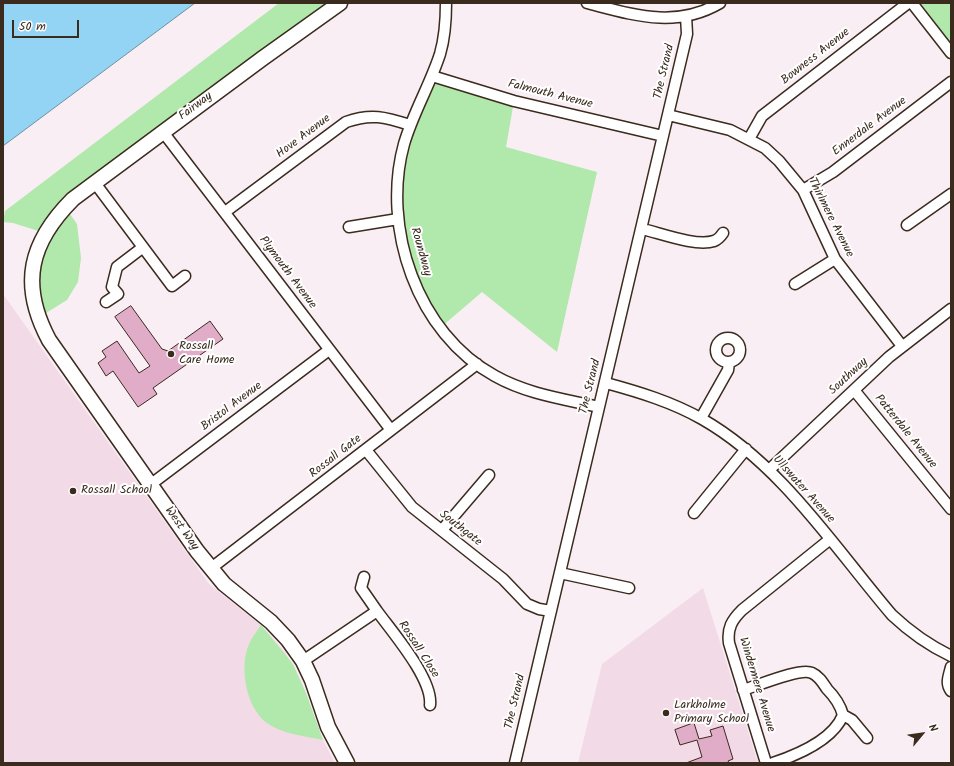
<!DOCTYPE html>
<style>
body{margin:0}
#map{position:relative;width:954px;height:766px;overflow:hidden;background:#f9eef4;font-family:Kalam,sans-serif}
canvas{display:block}
.frame{position:absolute;inset:0;border:4px solid #3b2a1e;pointer-events:none}
.north{position:absolute;left:902px;top:714px;width:40px;height:40px;-webkit-text-stroke:3px #fff;paint-order:stroke;rotate:61deg;font-size:11px;font-weight:700;line-height:16px;text-align:center;color:#3b2a1e}
.north::after{content:'';display:block;margin:auto;width:14px;height:18px;background:#3b2a1e;clip-path:polygon(50% 0,100% 100%,50% 72%,0 100%)}
.scale{position:absolute;left:12px;top:20px;width:67px;height:18px;box-sizing:border-box;border:2px solid #3b2a1e;border-top:0;padding-left:5px;font-size:12px;line-height:14px;white-space:nowrap;color:#3b2a1e;-webkit-text-stroke:3px #fff;paint-order:stroke}
</style>
<div id="map">
<canvas width="954" height="766"></canvas>
<div class="frame"></div>
<div class="north">N</div>
<div class="scale">50 m</div>
</div>
<script>
const g = document.querySelector('canvas').getContext('2d');
g.lineJoin = 'round';
function fill(path, color) {
  g.fillStyle = color;
  g.fill(path, 'evenodd');
}
function trace(path, color, width, dash) {
  g.strokeStyle = color;
  g.lineWidth = width;
  g.lineCap = dash ? 'butt' : 'round';
  g.setLineDash(dash || []);
  g.stroke(path);
}
function drawText(font, color, halo, rows, align = 'center') {
  g.font = font + ' Kalam,sans-serif';
  g.lineWidth = 4;
  g.setLineDash([]);
  g.textBaseline = 'middle';
  g.strokeStyle = halo;
  g.fillStyle = color;
  for (const [text, x, y, turn = 0] of rows) {
    g.save();
    g.translate(x, y);
    g.rotate((+turn || 0) * Math.PI / 180);
    g.textAlign = isNaN(turn) ? turn : align;
    if (halo) g.strokeText(text, 0, 0);
    g.fillText(text, 0, 0);
    g.restore();
  }
}
fill(new Path2D(`
 M 3,294 L 209,584 L 261,625 L 285,652 L 300,679 L 323,740 L 335,763 L 3,763 Z
 M 703,588 L 758,763 L 578,763 L 602,664 Z`), '#f2dae6');
fill(new Path2D(`
 M 279,3 L 340,3 L 65,207 L 77,224 L 81,258 L 78,282 L 67,300 L 38,318 L 34,306 L 45,233 L 13,223 L 3,222 L 5,211 Z
 M 912,3 L 951,3 L 951,53 Z
 M 432,76 L 514,101 L 506,147 L 597,172 L 557,352 L 482,292 L 440,328 L 406,257 L 399,168 Z
 M 261,625 L 293,664 L 306,693 L 323,740 C 305,736 282,734 267,723 C 246,708 239,667 249,644 C 252,637 257,631 261,625 Z`), '#b1e8ab');
const water = new Path2D(`
 M 3,3 L 195,3 L 3,146 Z`);
fill(water, '#93d4f5');
trace(water, '#70909f', 1);
const building = new Path2D(`
 M 131,306 L 162,349 L 168,351 L 210,321 L 223,339 L 153,388 L 157,394 L 138,407 L 113,371 L 106,376 L 98,363 L 106,357 L 102,351 L 117,341 L 139,373 L 150,366 L 115,317 Z
 M 694,723 L 699,739 L 712,736 L 710,730 L 723,726 L 733,759 L 728,761 L 729,763 L 686,763 L 702,757 L 697,740 L 680,745 L 675,730 Z`);
fill(building, '#e0acc7');
trace(building, '#3b2a1e', 1);
const street = new Path2D(`
 M 446,3 C 446,20 445,37 440,54 C 430,85 413,113 404,144 C 381,227 417,334 495,376 C 527,394 564,399 599,407
 M 587,3 C 634,15 675,29 720,3
 M 912,3 L 951,53
 M 432,76 L 514,101 L 663,136
 M 668,115 L 730,130 L 765,148 L 779,161 L 803,190 L 835,259 L 902,346
 M 163,132 L 391,430
 M 749,139 L 762,116 L 908,3
 M 95,183 L 172,286 L 185,276
 M 803,190 L 833,172 L 951,82
 M 225,212 L 346,122 C 371,113 385,117 410,125
 M 907,225 L 951,194
 M 349,227 L 398,219
 M 642,229 C 660,233 696,247 714,241 C 717,240 721,236 723,233
 M 795,284 L 835,259
 M 106,302 L 118,294 L 112,287 L 117,267 L 142,248
 M716 350a12 12 0 1 1 24 0a12 12 0 1 1-24 0Z
 M 606,383 C 639,392 672,402 702,419 C 781,464 834,547 892,615 C 910,632 928,645 951,656
 M 854,390 L 951,509
 M 701,418 L 728,370 L 729,363
 M 366,450 L 412,507 L 503,579 L 527,604 L 539,609 L 551,611
 M 769,470 L 889,357 L 951,309
 M 150,485 L 329,350
 M 694,513 L 746,449
 M 442,530 L 489,475
 M 210,569 L 477,364
 M 560,573 L 629,588
 M 364,577 L 361,588 L 377,611
 M 303,661 L 377,611 C 393,633 433,679 430,705
 M 951,667 C 949,676 945,683 951,691
 M 743,690 C 757,686 801,667 812,673 C 819,676 823,683 827,689 C 835,697 840,704 843,715 L 852,720 L 867,738
 M 515,763 L 687,34 L 686,16
 M 766,763 L 729,643 C 727,628 732,620 742,610 L 829,540
 M 773,763 C 797,755 833,740 843,715`);
const secondary = new Path2D(`
 M 340,3 L 263,58 L 73,199 C 30,242 19,284 49,340 L 197,551 L 224,584 L 271,622 L 288,640 L 303,661 L 312,680 L 328,727 L 347,763`);
trace(street, '#3b2a1e', 13);
trace(secondary, '#3b2a1e', 17);
trace(street, '#fff', 10);
trace(secondary, '#fff', 14);
for (const [x, y, r, color] of [
 [171,354,4,"#3b2a1e"],
 [73,491,4,"#3b2a1e"],
 [666,713,4,"#3b2a1e"]
]) {
  const dot = new Path2D();
  dot.arc(x, y, r, 0, 2 * Math.PI);
  g.fillStyle = color;
  g.fill(dot);
  trace(dot, '#fff', 1.5);
}
drawText('12px', '#3b2a1e', '#fff', [
 ["Bowness Avenue",816,57,-38],
 ["The Strand",665,72,-77],
 ["Falmouth Avenue",550,95,14],
 ["Fairway",196,107,-37],
 ["Ennerdale Avenue",870,127,-37],
 ["Hove Avenue",304,137,-37],
 ["Thirlmere Avenue",830,218,63],
 ["Roundway",420,252,74],
 ["Plymouth Avenue",287,273,53],
 ["Southway",849,377,-43],
 ["The Strand",591,387,-76],
 ["Bristol Avenue",232,407,-37],
 ["Patterdale Avenue",905,432,51],
 ["Rossall Gate",336,457,-38],
 ["Ullswater Avenue",803,490,48],
 ["West Way",181,529,55],
 ["Southgate",460,529,38],
 ["Rossall Close",418,650,57],
 ["Windermere Avenue",756,685,73],
 ["The Strand",516,702,-77]
]);
drawText('12px', '#3b2a1e', '#fff', [
 ["Rossall",179,347],
 ["Care Home",179,361],
 ["Rossall School",81,491],
 ["Larkholme",674,706],
 ["Primary School",674,720]
], 'left');
</script>
